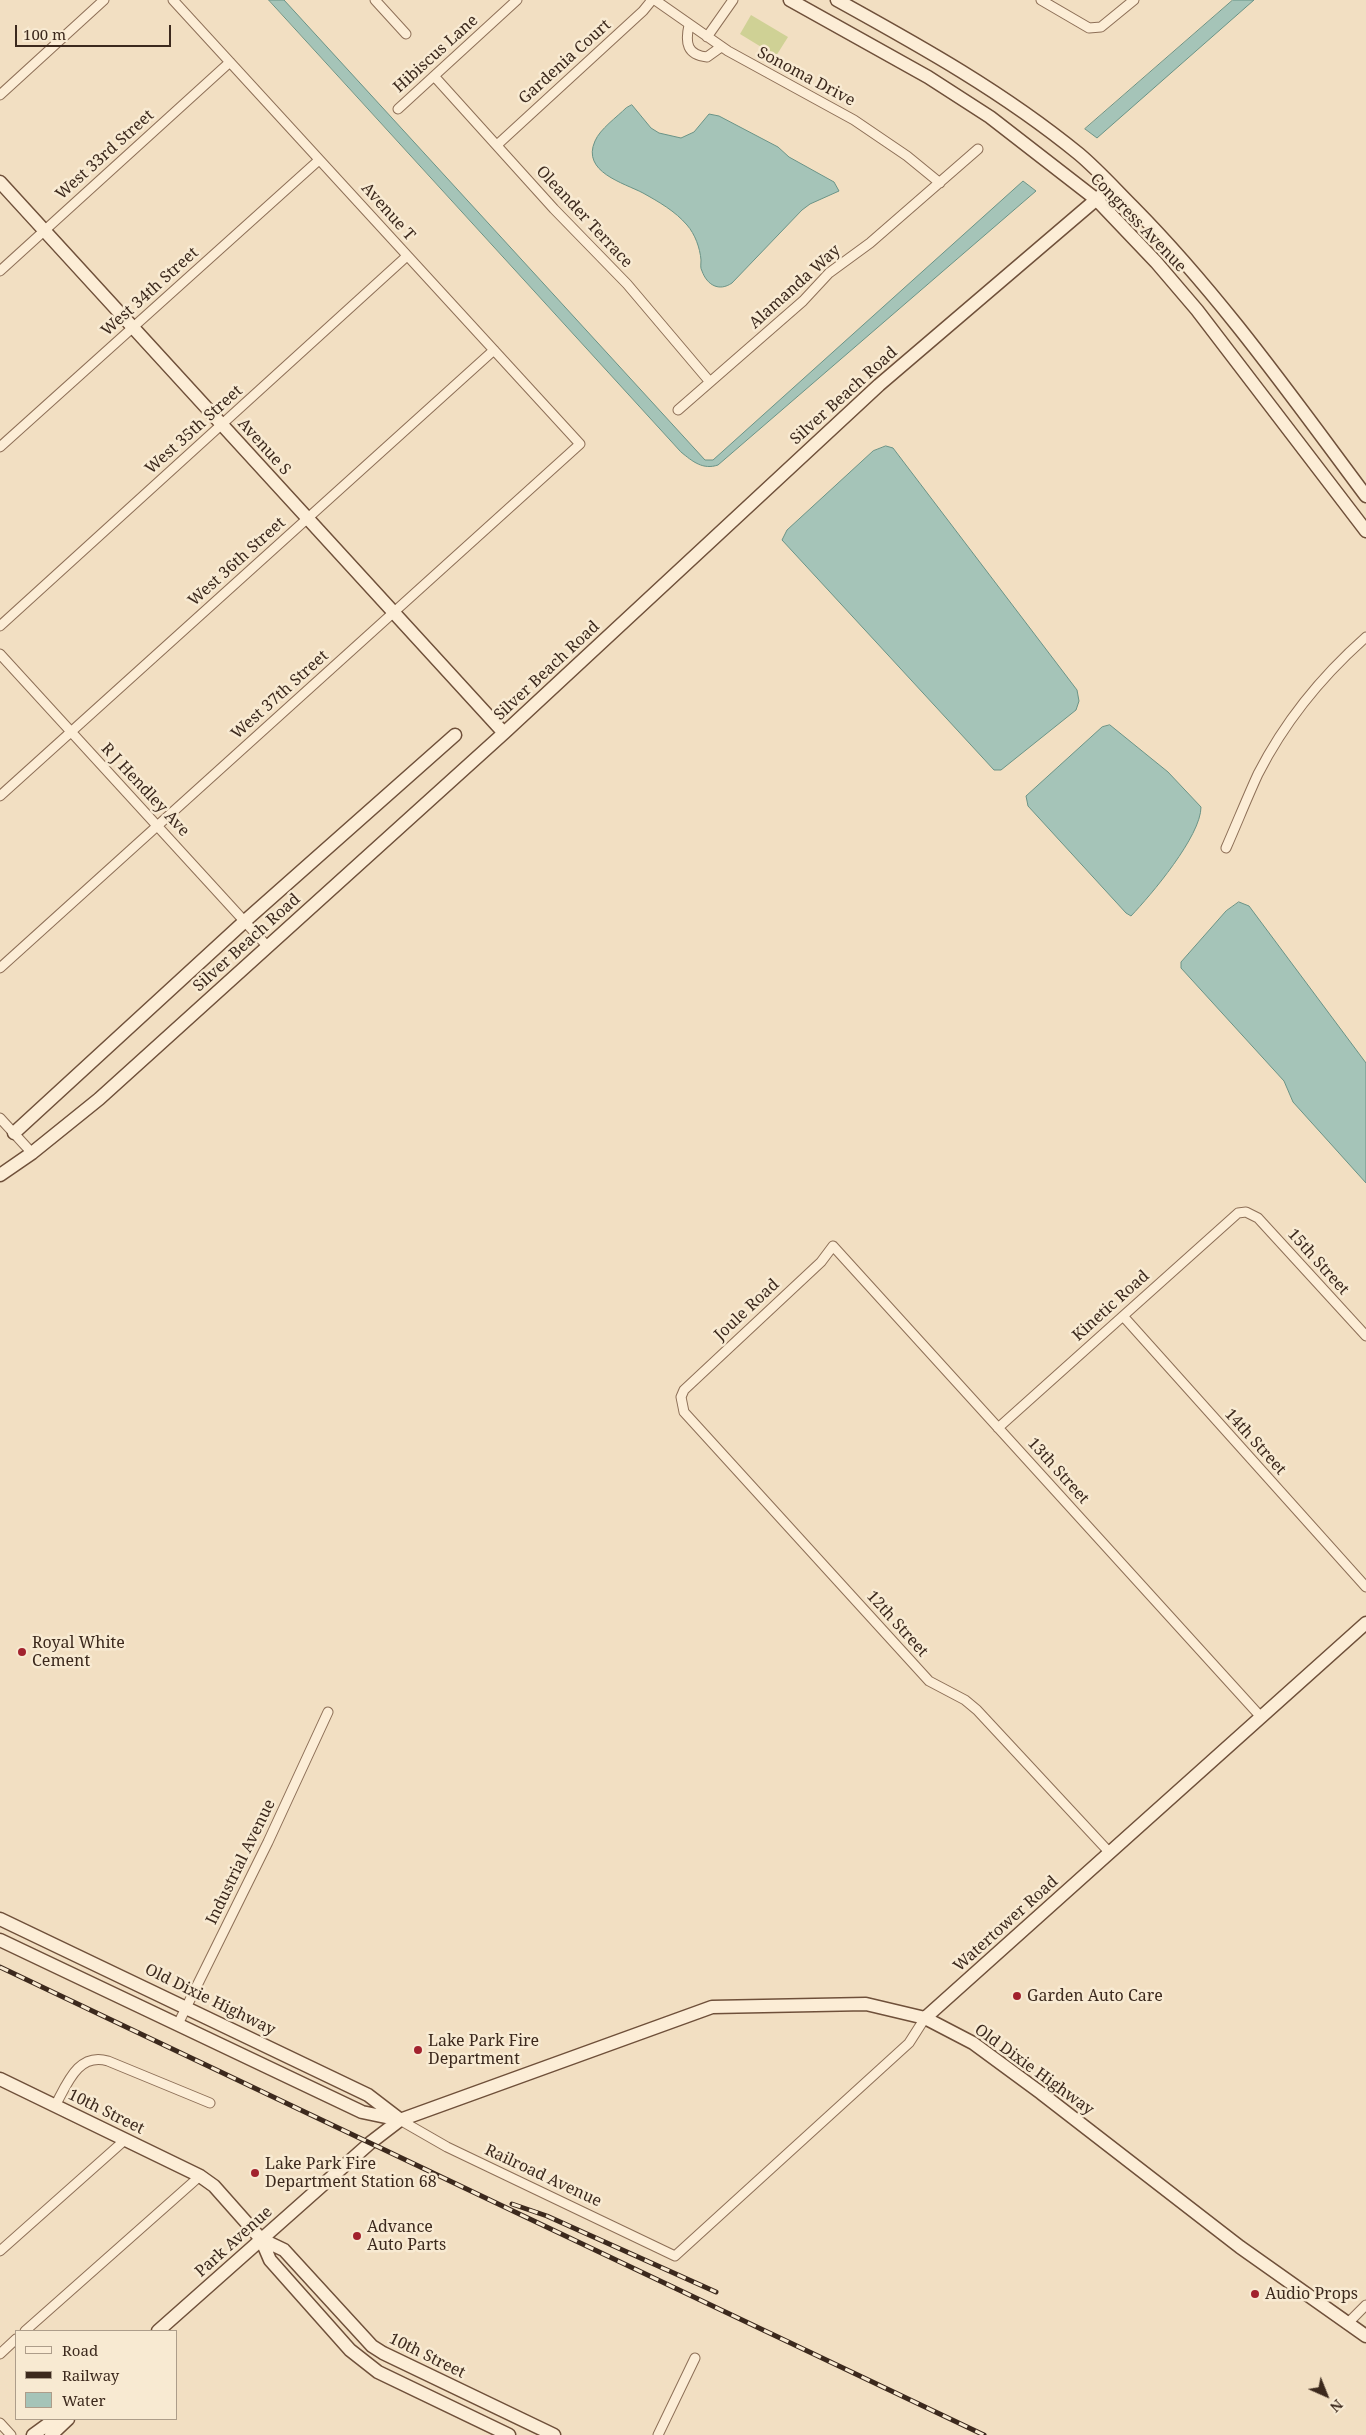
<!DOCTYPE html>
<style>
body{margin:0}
#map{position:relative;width:1366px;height:2435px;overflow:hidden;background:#f2dfc2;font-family:"Noto Serif",serif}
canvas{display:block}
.legend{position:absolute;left:15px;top:2330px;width:162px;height:90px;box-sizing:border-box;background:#f8ead2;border:1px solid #ad9d8a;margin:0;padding:6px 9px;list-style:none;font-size:15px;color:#3c291d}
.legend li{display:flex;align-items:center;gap:10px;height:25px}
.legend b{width:25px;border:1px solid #ad9d8a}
.north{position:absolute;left:1301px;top:2370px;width:50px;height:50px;-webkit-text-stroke:4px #f8ead2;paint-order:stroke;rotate:136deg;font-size:14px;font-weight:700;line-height:20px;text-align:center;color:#3c291d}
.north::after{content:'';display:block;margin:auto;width:18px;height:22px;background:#3c291d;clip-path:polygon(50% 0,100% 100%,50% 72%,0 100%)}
.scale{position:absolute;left:15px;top:25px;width:156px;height:22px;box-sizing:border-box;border:2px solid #3c291d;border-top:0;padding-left:6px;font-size:15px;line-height:18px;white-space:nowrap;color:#3c291d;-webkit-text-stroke:4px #f8ead2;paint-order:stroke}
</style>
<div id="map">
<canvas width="1366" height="2435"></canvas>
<ul class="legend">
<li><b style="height:6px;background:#fcedd6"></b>Road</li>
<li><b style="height:6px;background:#3c291d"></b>Railway</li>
<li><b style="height:14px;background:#a5c4b8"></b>Water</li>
</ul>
<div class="north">N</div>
<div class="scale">100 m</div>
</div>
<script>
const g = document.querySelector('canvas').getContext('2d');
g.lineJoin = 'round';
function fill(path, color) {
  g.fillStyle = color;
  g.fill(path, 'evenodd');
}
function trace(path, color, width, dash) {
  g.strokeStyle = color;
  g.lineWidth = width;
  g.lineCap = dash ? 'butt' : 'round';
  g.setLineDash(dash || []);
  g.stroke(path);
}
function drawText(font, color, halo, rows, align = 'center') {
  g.font = font + ' "Noto Serif",serif';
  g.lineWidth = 5;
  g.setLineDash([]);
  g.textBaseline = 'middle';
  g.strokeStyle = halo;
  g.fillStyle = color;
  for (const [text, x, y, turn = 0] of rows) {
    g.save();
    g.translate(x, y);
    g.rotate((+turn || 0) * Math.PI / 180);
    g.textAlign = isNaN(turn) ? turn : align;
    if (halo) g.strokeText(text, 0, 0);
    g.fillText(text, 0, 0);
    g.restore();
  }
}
fill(new Path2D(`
 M 751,15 L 788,37 L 776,56 L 740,34 Z`), '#cfd195');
const water = new Path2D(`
 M 269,0 L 284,0 L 705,460 L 713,460 L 1023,181 L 1036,191 L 718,465 C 703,470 693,462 681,452 Z
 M 1233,0 L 1254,0 L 1097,138 L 1085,129 Z
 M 632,105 L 651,128 L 659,133 L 681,138 L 694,132 L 709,114 L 719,116 L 778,147 L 789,157 L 834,182 L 839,191 L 810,204 L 802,210 L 732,283 C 719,292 707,285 702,271 C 700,268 701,264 701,260 C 700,248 695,234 687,225 C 675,211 659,202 643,193 C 624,183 581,172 595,141 C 600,129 617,117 626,108 Z
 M 886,446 L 893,448 L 1077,690 L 1079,701 L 1076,710 L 1001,770 L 994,770 L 782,540 L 787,530 L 873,451 Z
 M 1110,725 L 1168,772 L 1201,807 C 1201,836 1151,895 1131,916 L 1126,913 L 1028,806 L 1026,796 L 1102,727 Z
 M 1239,902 L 1249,906 L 1366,1063 L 1366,1183 L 1293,1102 L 1284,1081 L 1181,968 L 1181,962 L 1226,911 Z`);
fill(water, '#a5c4b8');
trace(water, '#6a9386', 1);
const street = new Path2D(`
 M 375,0 L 406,34
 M 655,0 L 728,51 L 854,120 L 907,156 L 940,183
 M 1041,0 L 1089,28 L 1101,27 L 1134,0
 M 689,25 C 685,43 687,55 707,57 L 721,47
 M 707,37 L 733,0
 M 434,76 L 554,209 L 627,284 L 710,382
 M 0,95 L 104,0
 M 398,109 L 517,0
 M 497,145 L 643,11 L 652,0
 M 0,271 L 230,62
 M 678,410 L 803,301 L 829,273 L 870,243 L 978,149
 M 0,447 L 319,160
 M 0,626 L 407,256
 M 0,654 L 268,947
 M 0,796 L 494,350
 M 1226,848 C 1237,823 1247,798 1258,774 C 1284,723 1323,675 1366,637
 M 0,968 L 580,444 L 173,0
 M 0,1118 L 32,1153
 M 1123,1316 L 1366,1587
 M 998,1428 L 1238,1213 L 1246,1212 L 1258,1218 L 1366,1336
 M 1110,1853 L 977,1710 L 965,1700 L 929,1681 L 684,1412 L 681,1397 L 684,1390 L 821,1262 L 833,1246 L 1261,1717
 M 178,2024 L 268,1842 L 328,1712
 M 55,2106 C 67,2084 78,2052 108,2061 L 210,2103
 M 400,2120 L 447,2147 L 675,2256 L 909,2043 L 925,2018
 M 0,2251 L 126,2139
 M 1347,2324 L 1366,2305
 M 25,2331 L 200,2176
 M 0,2354 L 16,2339
 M 0,2423 L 11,2435
 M 658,2435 L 695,2358`);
const secondary = new Path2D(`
 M 790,0 L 928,77 L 990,117 L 1097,200 L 1156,262 L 1197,310 L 1366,531
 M 837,0 C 922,47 1003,92 1079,154 C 1098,170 1115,189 1133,207 C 1220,295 1292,397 1366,496
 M 0,182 L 504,733
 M 14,1133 L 245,921 L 455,735
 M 0,1175 L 32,1153 L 99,1099 L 504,733 L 879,385 L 1112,186
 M 0,1919 L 368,2095 L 398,2118
 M 0,1940 L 362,2112 L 400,2120 L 712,2007 L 866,2004 L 925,2018 L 973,2043 L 1041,2093 L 1240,2247 L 1366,2336
 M 925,2018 L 1366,1623
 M 0,2079 L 200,2176 L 214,2186 L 261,2239 L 270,2260 L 350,2350 L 378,2372 L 509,2435
 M 261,2239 L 284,2250 L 372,2346 L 383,2353 L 554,2435
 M 158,2331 L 370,2143 L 400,2120
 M 33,2435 L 55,2419
 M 51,2435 L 68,2419`);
trace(street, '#8d6f57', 11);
trace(secondary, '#6f503a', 15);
trace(street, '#fcedd6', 9);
trace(secondary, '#fcedd6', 12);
const rail = new Path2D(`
 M 0,1967 L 984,2435
 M 512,2204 L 547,2216 L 716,2292`);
trace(rail, '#3c291d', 5);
trace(rail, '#f8ead2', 3, [9]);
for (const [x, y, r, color] of [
 [22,1652,5,"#a2222e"],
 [1017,1996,5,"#a2222e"],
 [418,2050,5,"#a2222e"],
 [255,2173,5,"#a2222e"],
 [357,2236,5,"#a2222e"],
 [1255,2294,5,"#a2222e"]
]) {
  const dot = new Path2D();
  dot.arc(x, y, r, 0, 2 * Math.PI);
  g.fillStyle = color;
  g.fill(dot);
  trace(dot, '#f8ead2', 2);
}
drawText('16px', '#3c291d', '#f8ead2', [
 ["Hibiscus Lane",436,54,-42],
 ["Gardenia Court",565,62,-42],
 ["Sonoma Drive",806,77,28],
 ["West 33rd Street",105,155,-42],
 ["Avenue T",388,212,48],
 ["Oleander Terrace",584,217,47],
 ["Congress Avenue",1138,223,46],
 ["Alamanda Way",795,287,-42],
 ["West 34th Street",150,292,-42],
 ["Silver Beach Road",844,396,-42],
 ["West 35th Street",194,430,-42],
 ["Avenue S",264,447,48],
 ["West 36th Street",237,562,-42],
 ["Silver Beach Road",547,671,-43],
 ["West 37th Street",280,695,-42],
 ["R J Hendley Ave",145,790,47],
 ["Silver Beach Road",247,943,-42],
 ["15th Street",1318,1262,48],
 ["Kinetic Road",1111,1306,-42],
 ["Joule Road",747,1310,-43],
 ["14th Street",1255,1442,48],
 ["13th Street",1058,1471,48],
 ["12th Street",897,1624,48],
 ["Industrial Avenue",241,1862,-64],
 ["Watertower Road",1006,1924,-42],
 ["Old Dixie Highway",210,2000,26],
 ["Old Dixie Highway",1034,2070,36],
 ["10th Street",106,2112,26],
 ["Railroad Avenue",543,2176,25],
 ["Park Avenue",234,2242,-42],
 ["10th Street",427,2356,26]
]);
drawText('16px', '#3c291d', '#f8ead2', [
 ["Royal White",32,1643],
 ["Cement",32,1661],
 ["Garden Auto Care",1027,1996],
 ["Lake Park Fire",428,2041],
 ["Department",428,2059],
 ["Lake Park Fire",265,2164],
 ["Department Station 68",265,2182],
 ["Advance",367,2227],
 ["Auto Parts",367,2245],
 ["Audio Props",1265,2294]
], 'left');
</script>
